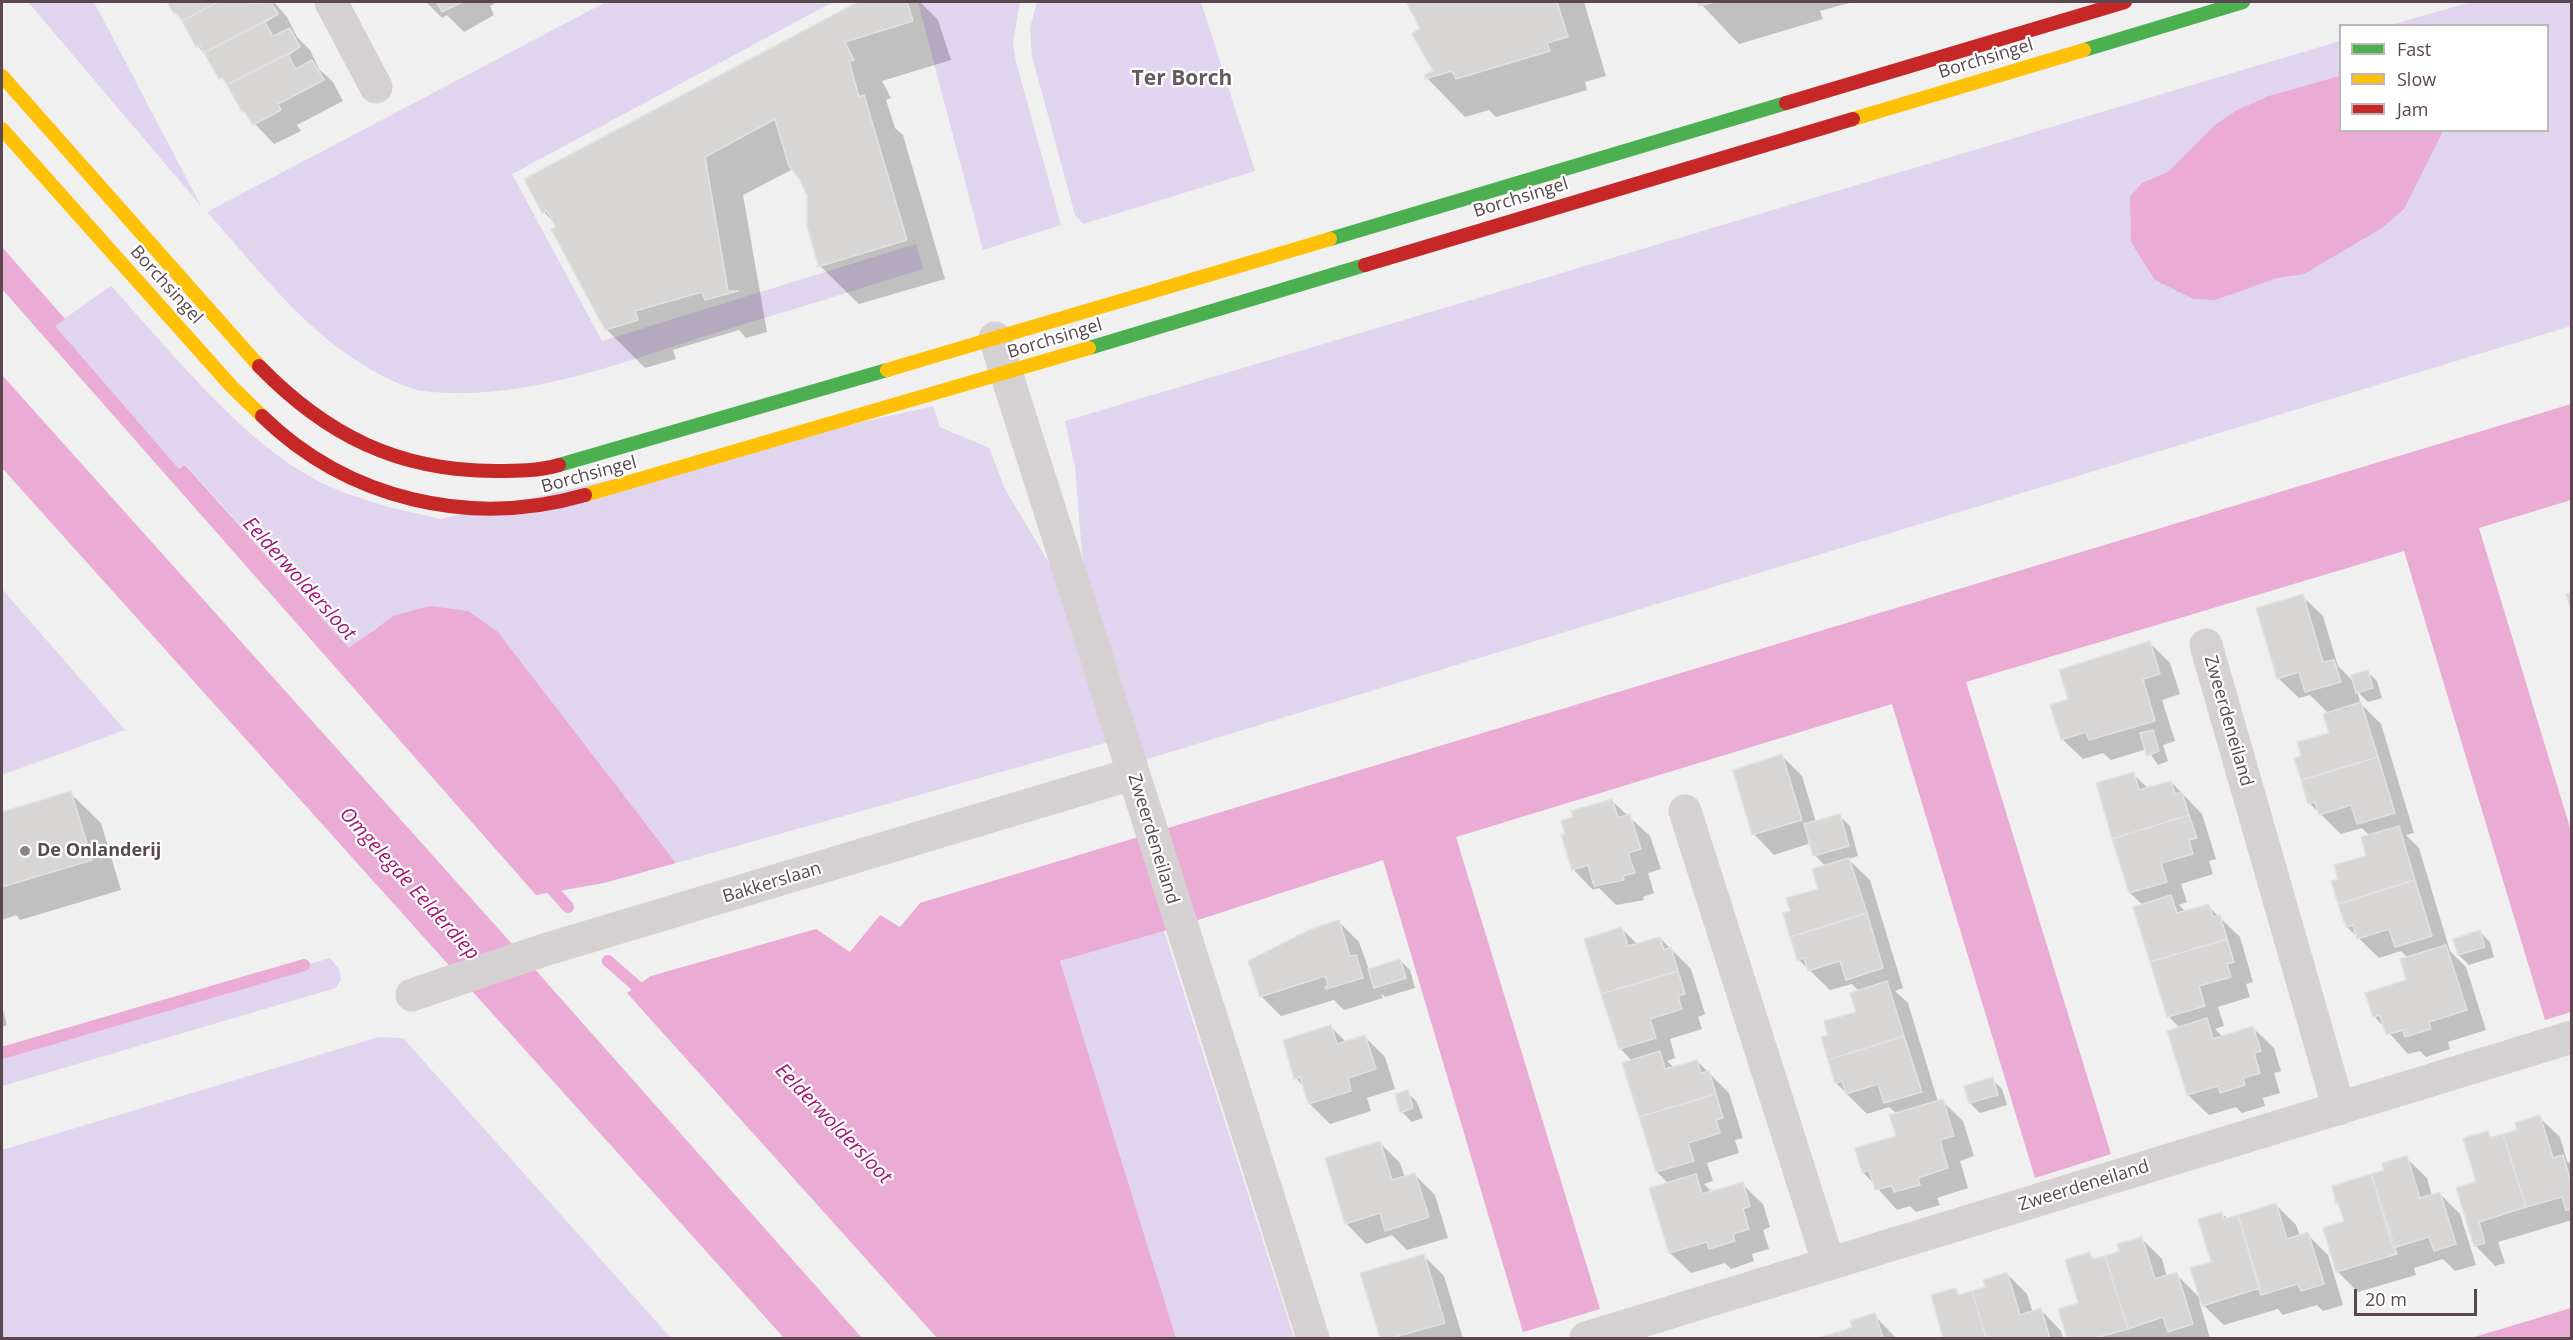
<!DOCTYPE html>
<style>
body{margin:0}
#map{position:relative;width:2573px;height:1340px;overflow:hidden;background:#eff0ef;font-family:"Open Sans",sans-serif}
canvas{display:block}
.frame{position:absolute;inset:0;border:3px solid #5b474f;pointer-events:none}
.legend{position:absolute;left:2339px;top:24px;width:210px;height:108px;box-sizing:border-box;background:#fff;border:2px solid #bdb5b9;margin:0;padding:8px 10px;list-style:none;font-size:18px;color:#5b474f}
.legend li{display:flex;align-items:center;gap:12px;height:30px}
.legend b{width:30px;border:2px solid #bdb5b9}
.scale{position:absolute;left:2354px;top:1289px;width:123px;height:27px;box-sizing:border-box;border:3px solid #5b474f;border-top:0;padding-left:8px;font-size:18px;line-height:21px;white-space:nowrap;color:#5b474f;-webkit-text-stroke:4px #fff;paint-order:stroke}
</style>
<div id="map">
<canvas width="2573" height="1340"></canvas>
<div class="frame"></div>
<ul class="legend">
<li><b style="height:8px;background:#4caf50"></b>Fast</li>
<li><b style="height:8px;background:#ffc107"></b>Slow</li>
<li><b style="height:8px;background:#c62828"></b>Jam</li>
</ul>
<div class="scale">20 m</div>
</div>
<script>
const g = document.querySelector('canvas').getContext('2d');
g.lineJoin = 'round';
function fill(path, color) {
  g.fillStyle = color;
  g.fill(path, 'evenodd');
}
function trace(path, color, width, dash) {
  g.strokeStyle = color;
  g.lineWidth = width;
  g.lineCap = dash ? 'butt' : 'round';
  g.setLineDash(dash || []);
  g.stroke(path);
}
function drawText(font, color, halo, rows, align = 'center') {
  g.font = font + ' "Open Sans",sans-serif';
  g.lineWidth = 4.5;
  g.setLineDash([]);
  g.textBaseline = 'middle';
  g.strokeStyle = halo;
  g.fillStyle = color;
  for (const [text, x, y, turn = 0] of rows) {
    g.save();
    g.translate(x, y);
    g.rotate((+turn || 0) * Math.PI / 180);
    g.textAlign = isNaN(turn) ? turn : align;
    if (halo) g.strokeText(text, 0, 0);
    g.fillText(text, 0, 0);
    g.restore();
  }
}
fill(new Path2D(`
 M 28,2 L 94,2 L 201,206 Z
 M 606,2 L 833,2 L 512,174 L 602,341 L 916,244 L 923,269 C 853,291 784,312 715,333 C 622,362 522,403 423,391 C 409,389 390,380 377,373 C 308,336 259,270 207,212 Z
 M 918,2 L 1020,2 L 1013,43 L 1016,62 L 1061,225 L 983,250 Z
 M 1037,2 L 1201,2 L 1255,171 L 1083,224 L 1075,215 L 1032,56 L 1030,28 Z
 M 2471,2 L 2571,2 L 2571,326 L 1144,760 L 1083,566 L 1075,467 L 1065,421 L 2340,41 L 2340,130 L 2548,130 L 2548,26 L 2391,25 Z
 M 111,286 C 174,354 252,456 338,490 C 371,504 406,511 440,519 L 933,406 L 940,427 L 989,448 L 1005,489 L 1055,573 L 1108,742 L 676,863 L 498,632 L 377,627 L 350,649 L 186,465 L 179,469 L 54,326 Z
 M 2,589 L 125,730 L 2,775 Z
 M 1164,931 L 1294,1338 L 1176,1338 L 1060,961 Z
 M 330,958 L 339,969 L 341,979 L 336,988 L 2,1086 L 2,1053 Z
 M 379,1037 L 403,1038 L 671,1338 L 2,1338 L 2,1150 Z`), '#e1d4ee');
fill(new Path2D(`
 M 2340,76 L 2340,130 L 2443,131 L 2404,209 L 2382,228 L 2304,274 L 2277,278 L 2215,300 L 2193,299 L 2155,280 L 2131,242 L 2130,197 L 2142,183 L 2168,172 L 2215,125 L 2237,110 L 2269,96 Z
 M 2,247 L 65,319 L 55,326 L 179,469 L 185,465 L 349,648 L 395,615 L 431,606 L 468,611 L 498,632 L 676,863 L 604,883 L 536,895 L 2,289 Z
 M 2,375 L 539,974 L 862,1338 L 784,1338 L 2,468 Z
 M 2571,404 L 2571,500 L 2479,528 L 2571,831 L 2571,1012 L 2545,1020 L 2404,551 L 1966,682 L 2111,1154 L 2035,1178 L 1892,704 L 1456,837 L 1600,1309 L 1523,1332 L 1383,860 L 1164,931 L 1060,961 L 1176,1338 L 937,1338 L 627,993 L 651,976 L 816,929 L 850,952 L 880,915 L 900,927 L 920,903 Z
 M 2571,1308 L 2571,1338 L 2471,1338 Z`), '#eaabd5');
fill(new Path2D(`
 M 169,2 L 274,2 L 287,17 L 297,37 L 310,50 L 319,69 L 333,82 L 343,101 L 297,125 L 301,131 L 274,144 L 243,111 L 229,87 L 198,46 Z
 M 426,2 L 497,2 L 490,6 L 494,15 L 464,32 L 447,15 L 442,18 Z
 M 861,2 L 920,2 L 938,20 L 951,60 L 882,81 L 891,98 L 886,100 L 895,128 L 903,135 L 945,279 L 859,304 L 820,266 L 809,196 L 802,179 L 793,169 L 743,195 L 767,332 L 746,338 L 739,330 L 673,350 L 676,359 L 645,368 L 606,329 L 558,227 L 544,212 L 526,179 Z
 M 1407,2 L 1584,2 L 1606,76 L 1585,82 L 1587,90 L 1496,117 L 1489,110 L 1465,117 L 1427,78 L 1435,71 L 1414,32 L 1422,28 Z
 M 1699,2 L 1853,2 L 1820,11 L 1823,19 L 1739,44 Z
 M 2302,596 L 2323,616 L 2338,666 L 2355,683 L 2367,671 L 2377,681 L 2382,698 L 2368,702 L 2357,691 L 2361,704 L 2381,724 L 2414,833 L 2406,835 L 2419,848 L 2450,951 L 2466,967 L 2486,1030 L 2448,1042 L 2450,1049 L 2426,1057 L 2420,1051 L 2408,1054 L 2374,1016 L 2408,981 L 2408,958 L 2401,951 L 2379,958 L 2347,927 L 2340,880 L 2368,857 L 2370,836 L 2362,828 L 2341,834 L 2309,803 L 2303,757 L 2331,734 L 2329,714 L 2310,695 L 2299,698 L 2278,678 Z
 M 2150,643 L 2170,663 L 2180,694 L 2162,700 L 2175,741 L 2163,745 L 2168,761 L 2158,765 L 2147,749 L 2111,760 L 2103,753 L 2083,759 L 2062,739 L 2070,700 Z
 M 1782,756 L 1802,776 L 1816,822 L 1840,816 L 1850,826 L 1858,856 L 1848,859 L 1870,880 L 1903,988 L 1895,991 L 1908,1003 L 1938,1102 L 1942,1101 L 1963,1121 L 1974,1156 L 1960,1161 L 1968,1188 L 1937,1198 L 1940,1205 L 1916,1212 L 1910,1206 L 1897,1210 L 1863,1172 L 1897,1137 L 1897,1114 L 1889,1107 L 1867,1114 L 1836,1083 L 1830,1036 L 1858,1013 L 1859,991 L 1852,984 L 1830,990 L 1798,959 L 1791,912 L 1820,890 L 1826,867 L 1815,855 L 1811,843 L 1774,855 L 1754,834 Z
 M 2133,774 L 2149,789 L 2171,782 L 2202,814 L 2216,859 L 2209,861 L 2213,874 L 2181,884 L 2187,902 L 2179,905 L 2186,912 L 2208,906 L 2240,937 L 2253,982 L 2246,984 L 2250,997 L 2218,1007 L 2224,1026 L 2215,1029 L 2223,1037 L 2253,1028 L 2274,1048 L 2281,1071 L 2274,1073 L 2280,1093 L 2263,1098 L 2265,1106 L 2242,1113 L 2236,1107 L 2209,1115 L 2188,1095 L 2169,1032 L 2180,1028 L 2168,1016 L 2143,905 L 2130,893 Z
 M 70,793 L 101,823 L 121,890 L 20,920 L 16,915 L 2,920 L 2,814 Z
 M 1612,801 L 1650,836 L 1661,869 L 1648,873 L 1654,893 L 1643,897 L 1644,900 L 1616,905 L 1599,888 L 1593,890 L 1573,869 Z
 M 1339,922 L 1359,942 L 1369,970 L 1400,960 L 1410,970 L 1415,988 L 1385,997 L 1381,993 L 1383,998 L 1344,1010 L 1334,1000 L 1281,1016 L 1261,996 Z
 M 1622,929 L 1638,945 L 1660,938 L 1691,969 L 1705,1014 L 1698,1017 L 1702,1029 L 1670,1039 L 1675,1058 L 1667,1061 L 1675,1068 L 1697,1061 L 1729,1093 L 1743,1138 L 1735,1140 L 1739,1153 L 1707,1163 L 1713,1181 L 1704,1184 L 1713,1193 L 1742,1184 L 1763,1204 L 1770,1227 L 1763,1230 L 1769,1249 L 1752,1254 L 1754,1261 L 1731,1269 L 1725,1263 L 1691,1273 L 1670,1253 L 1669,1184 L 1657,1172 L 1624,1064 L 1632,1061 L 1620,1048 Z
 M 2480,932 L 2490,942 L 2494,957 L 2469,965 L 2459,955 Z
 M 2,1006 L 7,1025 L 2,1027 Z
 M 1331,1027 L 1347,1043 L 1365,1037 L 1385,1057 L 1395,1089 L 1367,1098 L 1371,1111 L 1330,1124 L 1309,1103 L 1304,1087 L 1296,1078 Z
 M 1992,1079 L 2002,1089 L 2007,1105 L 1980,1113 L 1970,1103 Z
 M 1407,1092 L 1417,1102 L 1423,1118 L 1412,1122 L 1402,1112 Z
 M 2539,1117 L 2560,1137 L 2567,1161 L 2572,1165 L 2572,1220 L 2498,1242 L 2505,1263 L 2495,1266 L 2475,1245 L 2478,1182 L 2487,1133 L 2493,1138 L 2519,1131 Z
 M 1380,1143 L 1400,1163 L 1405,1178 L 1415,1175 L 1435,1195 L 1448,1238 L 1407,1250 L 1392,1235 L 1366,1244 L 1346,1223 Z
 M 2406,1158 L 2427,1178 L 2432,1196 L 2440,1194 L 2460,1214 L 2476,1265 L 2455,1271 L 2443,1259 L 2414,1268 L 2416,1275 L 2358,1292 L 2338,1272 L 2325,1229 L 2346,1222 L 2337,1203 Z
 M 2276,1205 L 2296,1225 L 2300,1236 L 2307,1234 L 2328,1255 L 2343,1305 L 2323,1311 L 2317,1305 L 2283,1315 L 2278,1309 L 2224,1325 L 2199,1301 L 2210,1338 L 2068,1338 L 2060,1310 L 2080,1304 L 2089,1254 L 2096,1260 L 2121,1252 L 2141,1238 L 2162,1259 L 2167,1277 L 2176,1274 L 2201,1299 L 2213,1263 L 2222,1214 L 2228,1219 Z
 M 1423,1255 L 1444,1276 L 1463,1338 L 1381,1338 L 1362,1274 Z
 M 2007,1274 L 2027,1294 L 2033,1313 L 2041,1310 L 2061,1331 L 2063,1338 L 1946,1338 L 1933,1296 L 1955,1290 L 1961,1296 L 1987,1288 Z
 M 1874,1315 L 1896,1338 L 1821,1338 L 1854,1328 Z`), '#0003');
trace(new Path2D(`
 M 545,881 L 568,907
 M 608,961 L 648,996
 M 2,1053 L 304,965`), '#eaabd5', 12);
const building = new Path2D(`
 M 167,2 L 218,2 L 182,21 L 177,13 L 174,14 Z
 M 218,2 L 249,2 L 251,4 L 271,2 L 278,14 L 204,53 L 200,45 L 196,47 L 182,21 Z
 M 437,2 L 462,2 L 442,12 Z
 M 858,2 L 907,2 L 913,21 L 845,42 L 854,60 L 849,61 L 859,97 L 864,95 L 907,240 L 817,267 L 818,264 L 807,227 L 807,196 L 800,180 L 789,166 L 775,119 L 705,157 L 728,291 L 738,291 L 705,300 L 702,292 L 635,311 L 638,320 L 605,330 L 551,229 L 556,227 L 547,211 L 542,213 L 524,179 Z
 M 1406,2 L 1557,2 L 1568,37 L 1547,43 L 1550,51 L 1456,79 L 1452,71 L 1425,79 L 1425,75 L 1433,71 L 1412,34 L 1420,28 Z
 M 1697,2 L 1715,2 L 1699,6 Z
 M 278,14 L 265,22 L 273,36 L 290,28 L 300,47 L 227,85 L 222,78 L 219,79 L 204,53 Z
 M 300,47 L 288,55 L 296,69 L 312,60 L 324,80 L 278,104 L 281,110 L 253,125 L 244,111 L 242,112 L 227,85 Z
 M 2572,593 L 2572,613 L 2566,594 Z
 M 2303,594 L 2323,662 L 2334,660 L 2341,682 L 2305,692 L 2299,672 L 2277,679 L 2256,608 Z
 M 2150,641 L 2160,674 L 2143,679 L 2155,721 L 2089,740 L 2086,732 L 2061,740 L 2050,705 L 2068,699 L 2059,670 Z
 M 2368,670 L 2373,688 L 2356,693 L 2351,675 Z
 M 2361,702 L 2378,757 L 2301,780 L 2294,758 L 2301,756 L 2297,742 L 2329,733 L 2323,714 Z
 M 2153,730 L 2159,751 L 2147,756 L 2140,733 Z
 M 1782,754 L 1802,820 L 1752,835 L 1733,770 Z
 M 2378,757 L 2395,813 L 2357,824 L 2351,805 L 2319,815 L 2315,802 L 2308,804 L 2301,780 Z
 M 2134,772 L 2139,790 L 2171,781 L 2175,794 L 2182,792 L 2189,815 L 2112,839 L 2096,783 Z
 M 71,791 L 92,860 L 2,887 L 2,812 Z
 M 1612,799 L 1618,818 L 1630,814 L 1641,849 L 1628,853 L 1635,873 L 1623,876 L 1624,880 L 1594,886 L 1588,865 L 1572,870 L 1561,835 L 1565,834 L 1561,821 L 1573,817 L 1571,811 Z
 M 1840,814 L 1849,846 L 1813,856 L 1804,824 Z
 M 2189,815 L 2197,838 L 2189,840 L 2193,854 L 2161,863 L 2167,882 L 2129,893 L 2112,839 Z
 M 2399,826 L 2415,880 L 2338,904 L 2331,881 L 2338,879 L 2334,865 L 2366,856 L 2361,837 Z
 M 1849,858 L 1867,913 L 1790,937 L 1783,913 L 1790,911 L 1786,898 L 1818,889 L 1812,869 Z
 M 2415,880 L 2432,936 L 2395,947 L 2389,929 L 2357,939 L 2353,925 L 2346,927 L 2338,904 Z
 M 2171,895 L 2177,913 L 2209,904 L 2213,917 L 2220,915 L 2227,939 L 2150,962 L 2133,907 Z
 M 1867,913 L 1883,968 L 1846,980 L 1840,961 L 1808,971 L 1804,958 L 1797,960 L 1790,937 Z
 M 1339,920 L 1350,956 L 1356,955 L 1363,978 L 1326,989 L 1325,987 L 1328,985 L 1325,976 L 1260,997 L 1248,961 L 1311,929 Z
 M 1622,927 L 1628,946 L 1660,937 L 1664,950 L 1671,947 L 1678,971 L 1601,994 L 1584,939 Z
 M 2480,930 L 2485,947 L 2458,955 L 2453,939 Z
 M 2227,939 L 2234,962 L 2227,964 L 2231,977 L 2199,986 L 2205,1006 L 2167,1017 L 2150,962 Z
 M 2446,945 L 2467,1010 L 2429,1022 L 2431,1029 L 2405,1037 L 2403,1030 L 2386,1035 L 2380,1015 L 2373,1017 L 2365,993 L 2406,980 L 2400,959 Z
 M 1400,959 L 1406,978 L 1374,988 L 1368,969 Z
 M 1678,971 L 1685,994 L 1678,996 L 1682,1009 L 1650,1019 L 1656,1038 L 1619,1049 L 1601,994 Z
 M 1887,981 L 1904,1036 L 1828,1060 L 1821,1037 L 1828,1035 L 1824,1021 L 1856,1012 L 1850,993 Z
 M 2207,1018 L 2213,1039 L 2253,1026 L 2261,1051 L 2254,1053 L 2260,1073 L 2243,1078 L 2245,1085 L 2220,1093 L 2218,1086 L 2187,1095 L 2167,1031 Z
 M 1331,1025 L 1337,1044 L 1365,1035 L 1376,1069 L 1348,1078 L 1351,1091 L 1308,1104 L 1300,1077 L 1294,1079 L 1283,1040 Z
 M 1904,1036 L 1922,1092 L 1884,1103 L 1878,1084 L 1846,1094 L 1842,1081 L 1835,1083 L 1828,1060 Z
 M 1660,1051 L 1665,1069 L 1697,1060 L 1701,1073 L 1709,1071 L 1716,1094 L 1639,1117 L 1622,1063 Z
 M 1993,1077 L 1998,1095 L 1969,1103 L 1964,1086 Z
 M 1408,1090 L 1413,1108 L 1400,1113 L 1395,1094 Z
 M 1716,1094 L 1723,1118 L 1716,1120 L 1720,1133 L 1688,1143 L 1694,1161 L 1656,1172 L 1639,1117 Z
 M 1943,1099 L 1954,1136 L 1940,1140 L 1948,1168 L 1918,1178 L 1920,1185 L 1894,1192 L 1892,1186 L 1875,1190 L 1869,1170 L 1862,1173 L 1855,1148 L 1896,1136 L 1889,1115 Z
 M 2540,1115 L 2553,1158 L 2563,1155 L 2572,1186 L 2572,1209 L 2566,1210 L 2562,1197 L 2526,1207 L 2503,1134 L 2517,1130 L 2515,1123 Z
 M 2488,1131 L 2490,1138 L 2503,1134 L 2526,1207 L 2479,1222 L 2485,1243 L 2474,1246 L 2456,1188 L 2476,1181 L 2463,1138 Z
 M 1380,1141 L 1392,1180 L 1415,1173 L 1429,1217 L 1385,1231 L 1380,1213 L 1345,1224 L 1325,1158 Z
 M 2407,1156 L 2420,1198 L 2440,1192 L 2456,1244 L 2434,1251 L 2429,1237 L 2393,1248 L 2371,1174 L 2384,1170 L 2382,1163 Z
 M 1696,1174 L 1702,1194 L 1743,1182 L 1750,1206 L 1743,1209 L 1749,1229 L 1733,1234 L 1735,1241 L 1709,1249 L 1707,1242 L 1669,1253 L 1649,1188 Z
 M 2371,1174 L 2397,1254 L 2336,1272 L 2323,1228 L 2344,1221 L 2338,1203 L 2336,1204 L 2332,1186 Z
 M 2276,1203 L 2287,1239 L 2308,1232 L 2324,1284 L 2301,1291 L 2298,1284 L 2261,1295 L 2238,1215 Z
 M 2222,1212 L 2224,1219 L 2238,1215 L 2260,1288 L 2202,1306 L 2190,1268 L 2211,1262 L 2198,1219 Z
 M 2142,1237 L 2155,1279 L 2177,1272 L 2193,1324 L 2168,1332 L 2163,1317 L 2128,1329 L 2105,1256 L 2119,1251 L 2117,1244 Z
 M 2090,1252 L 2092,1259 L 2105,1256 L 2128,1329 L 2095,1338 L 2067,1338 L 2058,1309 L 2078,1303 L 2065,1260 Z
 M 1424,1254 L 1445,1323 L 1391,1338 L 1380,1338 L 1360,1273 Z
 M 2007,1272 L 2020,1315 L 2041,1308 L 2050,1338 L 1986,1338 L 1972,1291 L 1985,1287 L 1983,1280 Z
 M 1956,1288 L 1958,1295 L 1972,1291 L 1986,1338 L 1943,1338 L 1931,1295 Z
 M 1875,1313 L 1883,1338 L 1841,1338 L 1839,1332 L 1852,1327 L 1850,1321 Z
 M 1839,1332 L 1841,1338 L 1816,1338 Z`);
fill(building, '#d8d6d5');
trace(building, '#e2e1e1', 1.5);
trace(new Path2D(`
 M 331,2 L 376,87
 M 995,338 L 1313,1338
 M 2206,645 L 2339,1109
 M 1685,811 L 1829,1264
 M 412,995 L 544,950 L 1132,774
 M 1586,1338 L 2572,1037`), '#d5d0d2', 33);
trace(new Path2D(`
 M 2084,50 L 2243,2
 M 1330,239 L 1786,103
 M 1089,348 L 1365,265
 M 559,465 L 887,370`), '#4caf50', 14);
trace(new Path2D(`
 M 2,76 L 259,366
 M 1853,119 L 2084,50
 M 2,129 L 232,387 L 262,416
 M 887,370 L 1330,239
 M 585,495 L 1089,348`), '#ffc107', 14);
trace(new Path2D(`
 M 1786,103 L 2125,2
 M 1365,265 L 1853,119
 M 259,366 C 326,435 398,471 495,471 C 516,471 539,471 559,465
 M 262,416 C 348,500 471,528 585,495`), '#c62828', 14);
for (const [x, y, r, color] of [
 [25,851,6,"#8f8287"]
]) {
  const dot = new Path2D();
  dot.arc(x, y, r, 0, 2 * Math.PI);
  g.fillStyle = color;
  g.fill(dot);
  trace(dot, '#fff', 2);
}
drawText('18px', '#5b474f', '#fff', [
 ["Borchsingel",1986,59,-17],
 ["Borchsingel",1521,198,-17],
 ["Borchsingel",166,285,48],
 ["Borchsingel",1055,339,-17],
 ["Borchsingel",589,475,-15],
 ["Zweerdeneiland",2228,721,74],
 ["Zweerdeneiland",1153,839,73],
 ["Bakkerslaan",772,883,-17],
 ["Zweerdeneiland",2084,1186,-17]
]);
drawText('bold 18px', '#5b474f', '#fff', [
 ["De Onlanderij",37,851]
], 'left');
drawText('italic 20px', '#a21373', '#fff', [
 ["Eelderwoldersloot",299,579,48],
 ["Omgelegde Eelderdiep",409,884,48],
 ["Eelderwoldersloot",833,1124,46]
]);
drawText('bold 21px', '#635b5e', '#fff', [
 ["Ter Borch",1182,79]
]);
</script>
